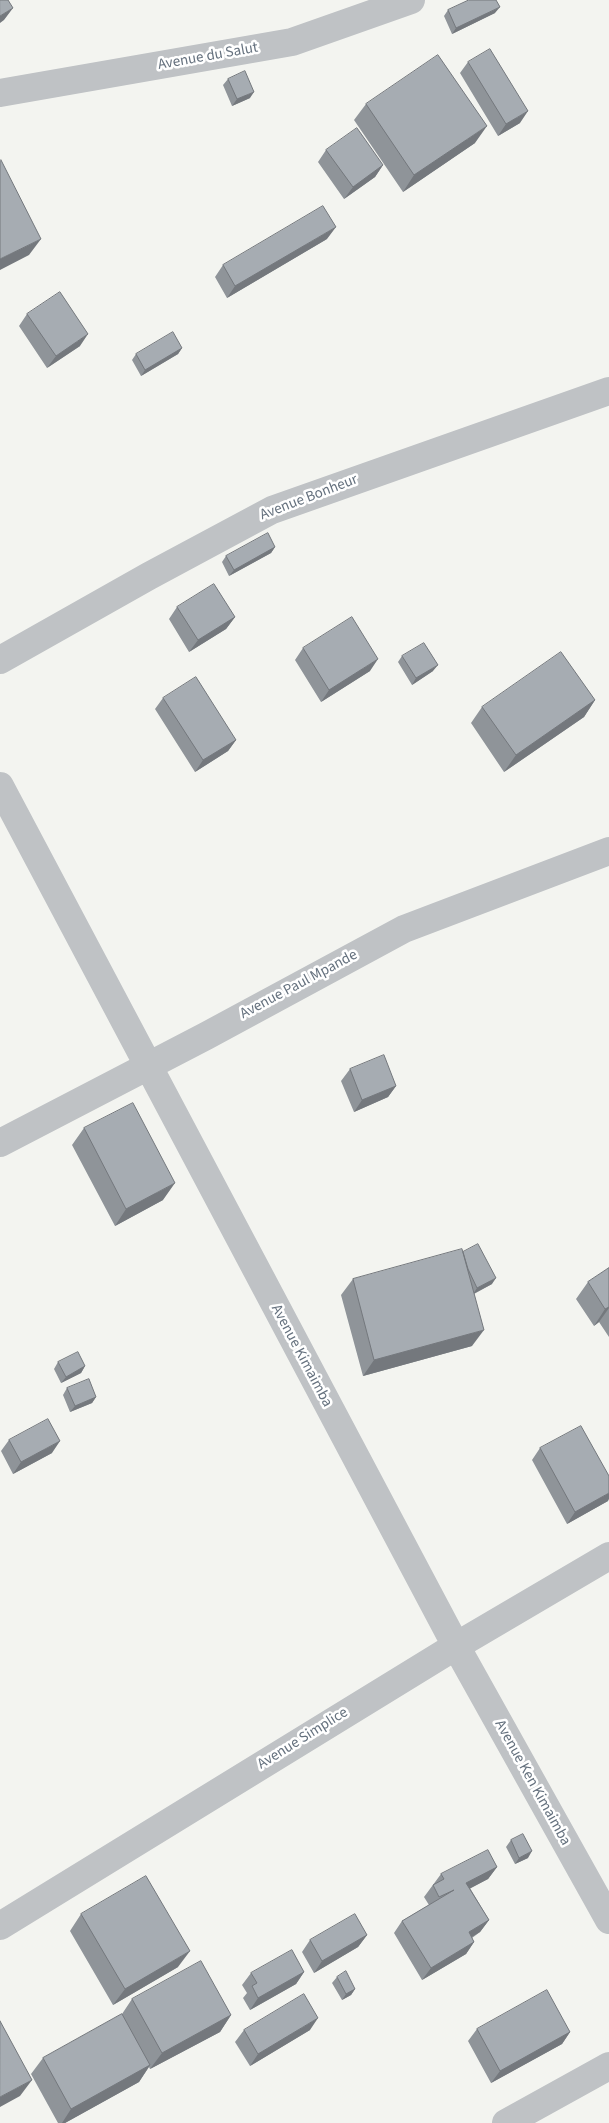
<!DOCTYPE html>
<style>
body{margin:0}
canvas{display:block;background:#f3f4f0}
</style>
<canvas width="609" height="2123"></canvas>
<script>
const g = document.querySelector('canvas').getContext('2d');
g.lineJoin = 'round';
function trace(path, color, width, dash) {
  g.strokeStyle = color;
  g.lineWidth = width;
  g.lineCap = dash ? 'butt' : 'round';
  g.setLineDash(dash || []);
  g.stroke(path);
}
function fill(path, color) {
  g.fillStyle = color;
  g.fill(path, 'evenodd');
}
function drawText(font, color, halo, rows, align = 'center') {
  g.font = font + ' "Source Sans 3",sans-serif';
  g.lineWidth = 5;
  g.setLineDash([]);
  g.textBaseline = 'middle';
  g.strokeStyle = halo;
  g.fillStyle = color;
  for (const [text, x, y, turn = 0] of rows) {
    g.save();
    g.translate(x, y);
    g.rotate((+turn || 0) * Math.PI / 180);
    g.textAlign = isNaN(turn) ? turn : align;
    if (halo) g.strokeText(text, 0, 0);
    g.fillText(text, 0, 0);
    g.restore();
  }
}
trace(new Path2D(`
 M 0,93 L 292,42 L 411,0
 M 0,660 L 149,576 L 272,510 L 609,391
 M 0,786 L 456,1646 L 609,1920
 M 0,1143 L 206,1036 L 404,929 L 609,851
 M 0,1926 L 456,1646 L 609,1556
 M 506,2123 L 609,2066`), '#bfc2c5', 28);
fill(new Path2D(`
 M 448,10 L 495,13 L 452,34 L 444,16 Z
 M 468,62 L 520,123 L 498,136 L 460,73 Z
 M 228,79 L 250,98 L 232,106 L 223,85 Z
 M 366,104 L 475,143 L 403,192 L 354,120 Z
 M 326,150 L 383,165 L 375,177 L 344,199 L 318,162 Z
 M 327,239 L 227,298 L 215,277 L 223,265 Z
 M 27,314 L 80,346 L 47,368 L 19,326 Z
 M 182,348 L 178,354 L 141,376 L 132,360 L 136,354 Z
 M 275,547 L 271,553 L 229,576 L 222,562 L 226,556 Z
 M 177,607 L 235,617 L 226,629 L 189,652 L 169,619 Z
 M 303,648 L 370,671 L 321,702 L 295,660 Z
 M 402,656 L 433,671 L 412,685 L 398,662 Z
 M 163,698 L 236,740 L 228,751 L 195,772 L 155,709 Z
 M 595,700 L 584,717 L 504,772 L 471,723 L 482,707 Z
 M 350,1069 L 396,1086 L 388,1097 L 354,1112 L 341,1081 Z
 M 84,1128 L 163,1200 L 115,1226 L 72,1145 Z
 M 463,1252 L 492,1284 L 474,1294 L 472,1346 L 363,1376 L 341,1295 L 353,1279 Z
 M 609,1268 L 609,1337 L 599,1322 L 594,1326 L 576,1299 L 588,1282 Z
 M 58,1362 L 85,1366 L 81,1373 L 61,1383 L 54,1369 Z
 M 67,1388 L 96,1397 L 92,1403 L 70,1412 L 63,1395 Z
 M 9,1440 L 52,1453 L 13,1474 L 1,1451 Z
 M 540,1448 L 608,1501 L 567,1524 L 532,1460 Z
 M 511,1840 L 528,1858 L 515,1864 L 506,1847 Z
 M 497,1867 L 488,1879 L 470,1888 L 489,1920 L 480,1932 L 472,1938 L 474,1942 L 466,1954 L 422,1980 L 394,1933 L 402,1921 L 429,1905 L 424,1897 L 441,1874 Z
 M 81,1914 L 178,1967 L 113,2005 L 70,1931 Z
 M 367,1935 L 358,1947 L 314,1973 L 302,1952 L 310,1940 Z
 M 304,1972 L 296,1984 L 250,2010 L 243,1998 L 247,1993 L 242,1985 L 251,1973 Z
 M 337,1977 L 355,1989 L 351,1995 L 342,2000 L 332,1983 Z
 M 132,1999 L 231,2015 L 220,2032 L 150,2069 L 149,2067 L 139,2082 L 65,2123 L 58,2123 L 31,2074 L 43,2058 L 122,2014 Z
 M 477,2029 L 570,2032 L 562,2044 L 491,2083 L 468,2041 Z
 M 244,2030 L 310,2030 L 250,2066 L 235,2042 Z`), '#8f9499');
fill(new Path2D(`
 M 500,7 L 495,13 L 452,34 L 456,28 Z
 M 13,8 L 4,20 L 0,23 L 0,16 Z
 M 254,92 L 250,98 L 232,106 L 237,99 Z
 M 528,111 L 520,123 L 498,136 L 506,124 Z
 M 487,126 L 475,143 L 403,192 L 414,175 Z
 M 383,165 L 375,177 L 344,199 L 353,187 Z
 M 336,227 L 327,239 L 227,298 L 235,286 Z
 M 41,239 L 29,255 L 0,270 L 0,259 Z
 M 88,334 L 80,346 L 47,368 L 56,356 Z
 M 182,348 L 178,354 L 141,376 L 145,370 Z
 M 275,547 L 271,553 L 229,576 L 234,570 Z
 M 235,617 L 226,629 L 189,652 L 198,640 Z
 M 378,659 L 370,671 L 321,702 L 329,690 Z
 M 438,665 L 433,671 L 412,685 L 416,678 Z
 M 595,700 L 584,717 L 504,772 L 516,755 Z
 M 236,740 L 228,751 L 195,772 L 203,760 Z
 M 396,1086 L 388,1097 L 354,1112 L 362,1100 Z
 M 175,1183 L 163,1200 L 115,1226 L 126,1209 Z
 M 496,1278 L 492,1284 L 473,1294 L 477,1288 Z
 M 609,1307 L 609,1308 L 599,1322 L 594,1326 L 605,1309 Z
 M 484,1330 L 472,1346 L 363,1376 L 374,1360 Z
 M 85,1366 L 81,1373 L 61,1383 L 66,1377 Z
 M 96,1397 L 92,1403 L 70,1412 L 75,1406 Z
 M 60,1441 L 52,1453 L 13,1474 L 21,1462 Z
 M 609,1493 L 609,1499 L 608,1501 L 567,1524 L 575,1512 Z
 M 532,1851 L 528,1858 L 515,1864 L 519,1858 Z
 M 497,1867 L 488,1879 L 458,1895 L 466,1883 Z
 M 489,1920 L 480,1932 L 460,1944 L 469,1932 Z
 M 367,1935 L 358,1947 L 314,1973 L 322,1961 Z
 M 474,1942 L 466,1954 L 422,1980 L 431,1968 Z
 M 190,1951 L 178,1967 L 113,2005 L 125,1989 Z
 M 304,1972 L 296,1984 L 250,2010 L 258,1998 Z
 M 355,1989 L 351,1995 L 342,2000 L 346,1994 Z
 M 231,2015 L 220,2032 L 150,2069 L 162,2053 Z
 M 318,2018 L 310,2030 L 250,2066 L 258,2054 Z
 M 570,2032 L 562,2044 L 491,2083 L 500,2071 Z
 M 150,2065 L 139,2082 L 65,2123 L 62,2123 L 71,2109 Z
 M 32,2080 L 20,2096 L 0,2107 L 0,2097 Z`), '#74787d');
const building = new Path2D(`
 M 0,0 L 8,0 L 13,8 L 0,16 Z
 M 469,0 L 496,0 L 500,7 L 456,28 L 448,10 Z
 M 490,49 L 528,111 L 506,124 L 468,62 Z
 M 438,55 L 487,126 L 414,175 L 366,104 Z
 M 245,71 L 254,92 L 237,99 L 228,79 Z
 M 357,128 L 383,165 L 353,187 L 326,150 Z
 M 1,160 L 41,239 L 0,259 L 0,161 Z
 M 323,206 L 336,227 L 235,286 L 223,265 Z
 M 60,292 L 88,334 L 56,356 L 27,314 Z
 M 173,332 L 182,348 L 145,370 L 136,354 Z
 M 268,533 L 275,547 L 234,570 L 226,556 Z
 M 214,584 L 235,617 L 198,640 L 177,607 Z
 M 352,617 L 378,659 L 329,690 L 303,648 Z
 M 424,643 L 438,665 L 416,678 L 402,656 Z
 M 561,652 L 595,700 L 516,755 L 482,707 Z
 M 196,677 L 236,740 L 203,760 L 163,698 Z
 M 384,1055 L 396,1086 L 362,1100 L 350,1069 Z
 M 133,1103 L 175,1183 L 126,1209 L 84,1128 Z
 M 478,1244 L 496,1278 L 477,1288 L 468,1269 L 463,1252 Z
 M 462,1249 L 484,1330 L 374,1360 L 353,1279 Z
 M 609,1268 L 609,1307 L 605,1309 L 588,1282 Z
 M 78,1352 L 85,1366 L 66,1377 L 58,1362 Z
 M 89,1379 L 96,1397 L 75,1406 L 67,1388 Z
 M 48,1419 L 60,1441 L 21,1462 L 9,1440 Z
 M 581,1426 L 609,1476 L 609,1493 L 575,1512 L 540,1448 Z
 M 523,1834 L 532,1851 L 519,1858 L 511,1840 Z
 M 488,1850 L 497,1867 L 466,1883 L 489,1920 L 469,1932 L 474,1942 L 431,1968 L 402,1921 L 454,1890 L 439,1897 L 433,1885 L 444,1879 L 441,1874 Z
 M 146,1876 L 190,1951 L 125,1989 L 81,1914 Z
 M 355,1914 L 367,1935 L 322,1961 L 310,1940 Z
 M 292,1950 L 304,1972 L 258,1998 L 252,1986 L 257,1983 L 251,1973 Z
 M 201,1961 L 231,2015 L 162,2053 L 132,1999 Z
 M 346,1971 L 355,1989 L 346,1994 L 337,1977 Z
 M 547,1990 L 570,2032 L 500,2071 L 477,2029 Z
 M 304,1994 L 318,2018 L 258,2054 L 244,2030 Z
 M 122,2014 L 150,2065 L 71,2109 L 43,2058 Z
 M 0,2021 L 32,2080 L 0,2097 Z`);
fill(building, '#a6acb2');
trace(building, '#74787d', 1);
drawText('15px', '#65717e', '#fff', [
 ["Avenue du Salut",208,57,-10],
 ["Avenue Bonheur",309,498,-21],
 ["Avenue Paul Mpande",299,985,-28],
 ["Avenue Kimaimba",301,1356,62],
 ["Avenue Simplice",303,1739,-32],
 ["Avenue Ken Kimaimba",532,1783,61]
]);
</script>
